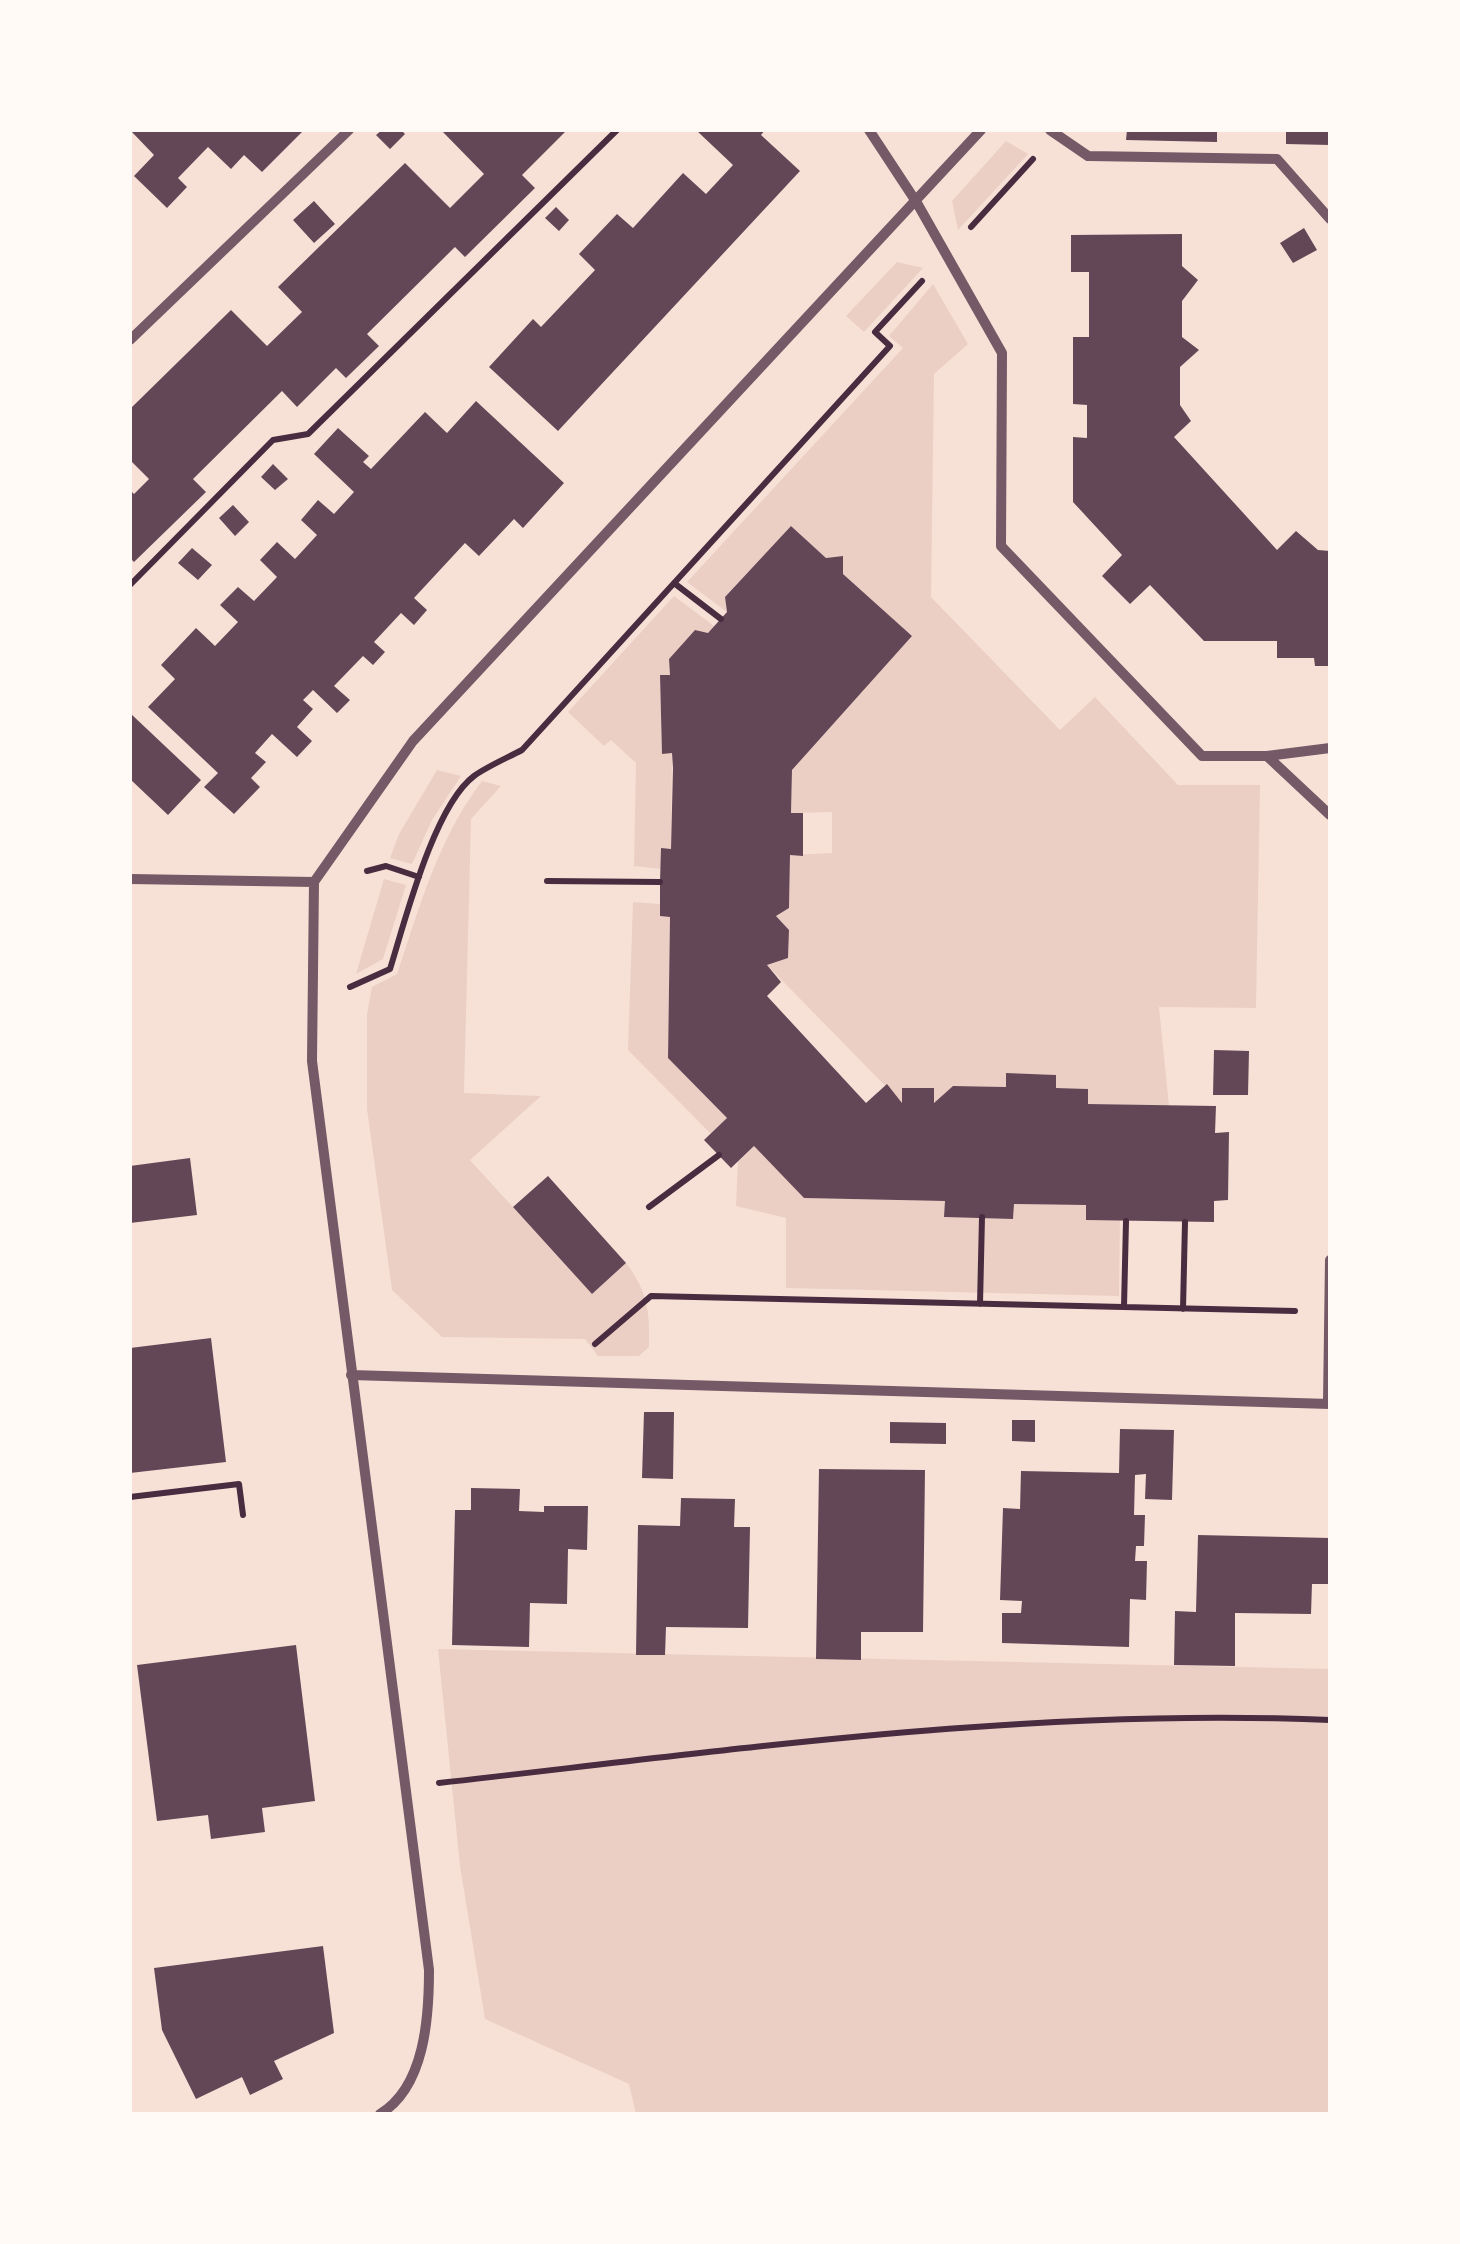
<!DOCTYPE html>
<style>
body{margin:0}
#map{position:relative;width:1460px;height:2244px;overflow:hidden;background:#f7e1d7;font-family:"DejaVu Sans",sans-serif}
canvas{display:block}
.frame{position:absolute;inset:0;border:132px solid #fffaf5;pointer-events:none}
</style>
<div id="map">
<canvas width="1460" height="2244"></canvas>
<div class="frame"></div>
</div>
<script>
const g = document.querySelector('canvas').getContext('2d');
g.lineJoin = 'round';
function fill(path, color) {
  g.fillStyle = color;
  g.fill(path, 'evenodd');
}
function trace(path, color, width, dash) {
  g.strokeStyle = color;
  g.lineWidth = width;
  g.lineCap = dash ? 'butt' : 'round';
  g.setLineDash(dash || []);
  g.stroke(path);
}
fill(new Path2D(`
 M 1006,141 L 1028,154 L 958,230 L 952,201 Z
 M 897,262 L 923,268 L 864,332 L 846,316 Z
 M 933,284 L 968,344 L 934,374 L 931,597 L 1060,730 L 1095,697 L 1178,785 L 1260,785 L 1256,1008 L 1159,1007 L 1169,1106 L 1088,1104 L 1088,1089 L 1056,1088 L 1056,1075 L 1007,1073 L 1006,1087 L 953,1086 L 934,1103 L 934,1088 L 903,1088 L 902,1103 L 767,965 L 788,958 L 789,930 L 776,916 L 789,907 L 790,855 L 832,853 L 832,812 L 791,813 L 792,770 L 912,636 L 843,574 L 843,556 L 826,558 L 791,526 L 725,597 L 727,612 L 687,582 L 903,348 L 889,336 Z
 M 674,596 L 714,626 L 708,633 L 695,630 L 669,659 L 670,675 L 660,676 L 662,753 L 672,753 L 671,849 L 661,849 L 661,869 L 634,866 L 636,763 L 611,740 L 604,746 L 568,712 Z
 M 437,770 L 461,776 L 432,820 L 412,864 L 390,858 L 399,834 Z
 M 482,781 L 501,786 L 471,819 L 464,1093 L 541,1096 L 470,1160 L 592,1294 L 626,1263 C 648,1292 650,1312 649,1347 L 639,1356 L 598,1356 L 585,1339 L 442,1337 L 392,1290 L 367,1109 L 367,1014 L 372,987 L 397,974 C 420,906 438,839 482,781 Z
 M 384,879 L 406,885 L 383,959 L 356,974 Z
 M 633,902 L 660,904 L 660,916 L 670,917 L 668,1058 L 727,1118 L 711,1134 L 628,1050 Z
 M 754,1146 L 804,1198 L 945,1201 L 945,1217 L 1013,1219 L 1014,1204 L 1086,1205 L 1120,1220 L 1119,1296 L 786,1288 L 786,1218 L 736,1206 L 738,1162 Z
 M 438,1649 L 1330,1669 L 1330,2114 L 636,2114 L 629,2084 L 485,2019 L 460,1866 Z`), '#ebcfc5');
fill(new Path2D(`
 M 130,130 L 300,130 L 302,132 L 262,172 L 244,155 L 231,169 L 208,147 L 178,178 L 187,187 L 167,208 L 134,176 L 154,155 Z
 M 382,130 L 401,130 L 405,134 L 390,149 L 376,135 Z
 M 441,130 L 567,130 L 522,175 L 535,188 L 465,257 L 455,247 L 367,334 L 379,346 L 346,378 L 336,368 L 297,407 L 282,391 L 193,479 L 206,492 L 134,562 L 130,558 L 130,490 L 134,494 L 149,479 L 130,460 L 130,409 L 231,310 L 267,346 L 302,312 L 278,287 L 405,163 L 450,208 L 484,174 Z
 M 696,130 L 765,130 L 761,135 L 800,171 L 558,431 L 489,367 L 533,319 L 541,327 L 595,270 L 579,254 L 617,214 L 633,228 L 683,173 L 706,194 L 733,165 Z
 M 1127,130 L 1217,130 L 1217,142 L 1126,140 Z
 M 1286,130 L 1330,130 L 1330,145 L 1286,144 Z
 M 314,201 L 335,224 L 314,243 L 293,220 Z
 M 556,207 L 569,220 L 559,231 L 545,218 Z
 M 1304,228 L 1317,250 L 1293,263 L 1280,243 Z
 M 1182,234 L 1182,266 L 1198,280 L 1182,301 L 1182,337 L 1199,350 L 1180,367 L 1180,405 L 1191,421 L 1174,437 L 1277,550 L 1296,531 L 1318,550 L 1330,551 L 1330,666 L 1315,666 L 1314,658 L 1277,658 L 1277,641 L 1204,641 L 1150,585 L 1130,604 L 1102,576 L 1122,555 L 1073,502 L 1073,437 L 1087,438 L 1087,405 L 1073,404 L 1073,337 L 1089,337 L 1089,272 L 1071,272 L 1071,235 Z
 M 476,401 L 564,483 L 523,528 L 514,519 L 479,556 L 465,543 L 414,598 L 427,610 L 414,625 L 401,613 L 374,642 L 385,652 L 373,665 L 363,656 L 334,686 L 350,700 L 337,713 L 313,690 L 303,700 L 313,709 L 297,727 L 312,741 L 297,757 L 272,734 L 255,753 L 266,762 L 251,778 L 260,787 L 234,814 L 204,787 L 218,773 L 148,707 L 175,679 L 161,665 L 196,628 L 215,646 L 238,622 L 220,605 L 238,587 L 254,601 L 277,577 L 260,560 L 277,542 L 295,559 L 317,535 L 301,520 L 318,500 L 334,514 L 354,492 L 314,454 L 338,428 L 369,456 L 363,462 L 371,469 L 425,412 L 447,433 Z
 M 273,464 L 288,479 L 275,490 L 261,477 Z
 M 233,505 L 249,522 L 235,536 L 219,518 Z
 M 791,526 L 826,558 L 843,556 L 843,574 L 912,636 L 792,770 L 791,813 L 803,813 L 803,856 L 790,855 L 789,908 L 776,916 L 789,930 L 788,958 L 767,965 L 781,982 L 767,996 L 866,1103 L 887,1084 L 902,1103 L 902,1088 L 934,1088 L 934,1103 L 953,1086 L 1006,1087 L 1006,1073 L 1056,1075 L 1056,1088 L 1088,1089 L 1088,1104 L 1216,1106 L 1215,1133 L 1229,1132 L 1228,1200 L 1214,1201 L 1214,1222 L 1086,1220 L 1086,1205 L 1014,1204 L 1013,1219 L 944,1217 L 945,1201 L 804,1198 L 754,1146 L 731,1168 L 704,1140 L 727,1118 L 668,1058 L 670,917 L 660,916 L 660,882 L 661,848 L 671,849 L 673,768 L 672,753 L 662,754 L 660,675 L 670,675 L 669,659 L 695,630 L 708,633 L 727,612 L 725,597 Z
 M 192,548 L 212,565 L 198,580 L 178,563 Z
 M 130,713 L 201,780 L 168,815 L 130,779 Z
 M 1214,1050 L 1249,1051 L 1248,1095 L 1213,1095 Z
 M 190,1158 L 197,1215 L 130,1223 L 130,1166 Z
 M 548,1176 L 626,1263 L 592,1294 L 513,1207 Z
 M 211,1338 L 226,1462 L 130,1473 L 130,1348 Z
 M 644,1412 L 674,1412 L 673,1479 L 642,1478 Z
 M 1012,1420 L 1035,1420 L 1035,1442 L 1012,1441 Z
 M 890,1422 L 946,1423 L 946,1444 L 890,1443 Z
 M 1120,1429 L 1174,1430 L 1172,1500 L 1145,1499 L 1146,1474 L 1135,1475 L 1134,1515 L 1145,1515 L 1144,1546 L 1136,1546 L 1135,1561 L 1147,1561 L 1146,1600 L 1130,1599 L 1129,1647 L 1002,1643 L 1002,1613 L 1021,1613 L 1022,1601 L 1000,1600 L 1003,1508 L 1020,1509 L 1021,1471 L 1119,1473 Z
 M 819,1469 L 925,1470 L 923,1632 L 861,1632 L 861,1660 L 816,1659 Z
 M 471,1488 L 520,1489 L 519,1511 L 544,1512 L 544,1506 L 588,1506 L 587,1550 L 568,1549 L 567,1604 L 530,1603 L 529,1647 L 452,1645 L 455,1510 L 471,1510 Z
 M 681,1498 L 735,1499 L 734,1527 L 750,1527 L 748,1628 L 666,1627 L 665,1655 L 636,1655 L 638,1525 L 680,1526 Z
 M 1198,1535 L 1330,1538 L 1330,1584 L 1312,1584 L 1311,1614 L 1235,1613 L 1235,1666 L 1174,1665 L 1175,1611 L 1196,1612 Z
 M 296,1645 L 315,1801 L 262,1808 L 265,1832 L 211,1839 L 208,1815 L 157,1821 L 137,1665 Z
 M 323,1946 L 334,2033 L 274,2061 L 283,2079 L 250,2095 L 242,2077 L 196,2099 L 162,2030 L 154,1968 Z`), '#644757');
trace(new Path2D(`
 M 971,227 L 1033,159
 M 674,583 L 721,619
 M 130,585 L 273,440 L 308,434 L 617,130
 M 367,871 L 386,866 L 419,877
 M 547,881 L 660,882
 M 350,987 L 390,969 C 405,921 434,806 474,776 C 488,766 507,758 522,750 L 890,346 L 875,332 L 922,281
 M 649,1207 L 719,1155
 M 980,1304 L 982,1217
 M 1124,1307 L 1126,1221
 M 1183,1309 L 1185,1222
 M 595,1344 L 651,1296 L 1295,1311
 M 130,1497 L 239,1484 L 243,1515
 M 439,1783 C 734,1750 1033,1707 1330,1720`), '#4a2c40', 6);
trace(new Path2D(`
 M 869,130 L 917,203 L 1002,353 L 1001,546 L 1202,756 L 1267,756 L 1330,748
 M 1050,130 L 1088,156 L 1277,159 L 1330,219
 M 130,340 L 349,130
 M 1267,756 L 1330,815
 M 130,879 L 314,882
 M 314,882 L 312,1061 L 429,1970 C 429,2017 425,2087 380,2114
 M 314,882 L 413,741 L 981,130
 M 351,1375 L 1330,1404
 M 1328,1402 L 1330,1260`), '#755966', 10);
</script>
